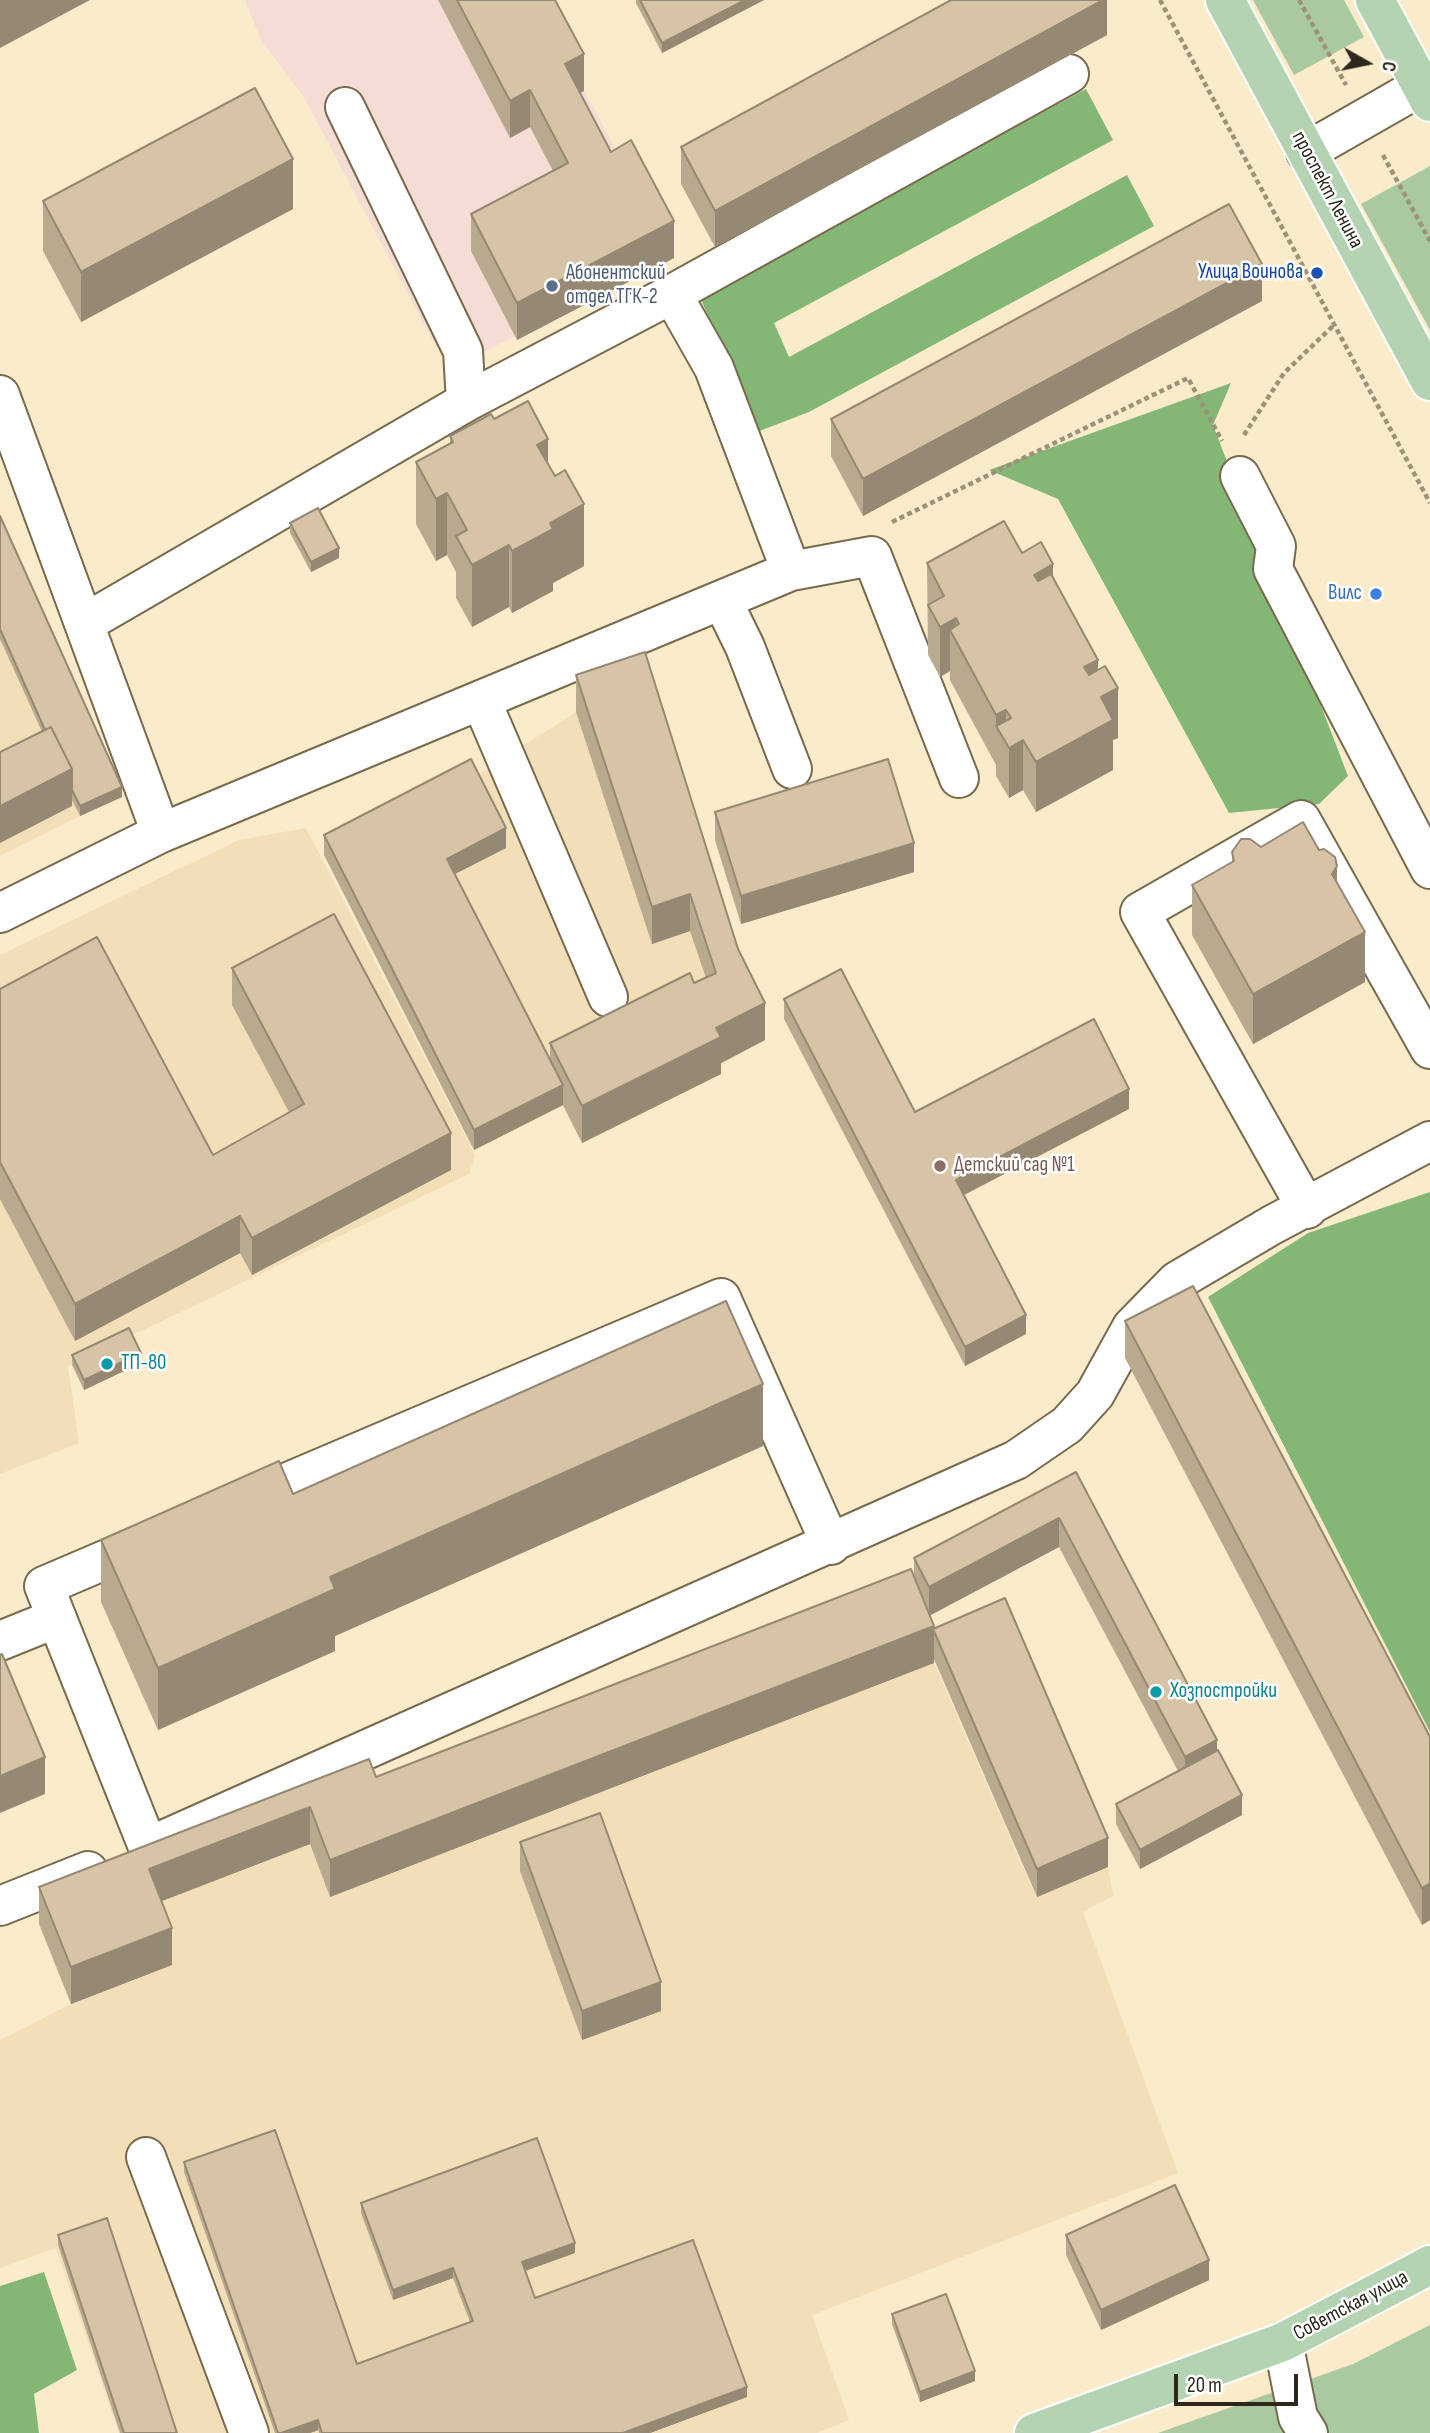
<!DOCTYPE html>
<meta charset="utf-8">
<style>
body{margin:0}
#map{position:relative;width:1430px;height:2433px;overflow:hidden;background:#faebca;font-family:"Sofia Sans Condensed",sans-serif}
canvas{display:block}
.north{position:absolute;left:1332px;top:28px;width:70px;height:70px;-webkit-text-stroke:5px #fff;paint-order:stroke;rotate:99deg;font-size:19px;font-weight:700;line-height:28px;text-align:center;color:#2e281c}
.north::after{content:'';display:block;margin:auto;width:24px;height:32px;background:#2e281c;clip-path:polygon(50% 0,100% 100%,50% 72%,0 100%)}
.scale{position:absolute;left:1174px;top:2374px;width:124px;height:32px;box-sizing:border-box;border:4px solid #2e281c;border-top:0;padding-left:9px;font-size:21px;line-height:24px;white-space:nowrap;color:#2e281c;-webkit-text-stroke:5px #fff;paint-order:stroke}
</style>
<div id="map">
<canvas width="1430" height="2433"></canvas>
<div class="north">С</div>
<div class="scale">20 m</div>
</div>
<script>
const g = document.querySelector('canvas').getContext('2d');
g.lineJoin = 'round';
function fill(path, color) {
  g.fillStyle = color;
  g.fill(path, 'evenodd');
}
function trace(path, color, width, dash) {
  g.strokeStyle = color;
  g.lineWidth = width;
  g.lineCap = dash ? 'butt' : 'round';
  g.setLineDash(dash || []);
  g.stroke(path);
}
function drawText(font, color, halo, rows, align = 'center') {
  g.font = font + ' "Sofia Sans Condensed",sans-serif';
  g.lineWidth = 5;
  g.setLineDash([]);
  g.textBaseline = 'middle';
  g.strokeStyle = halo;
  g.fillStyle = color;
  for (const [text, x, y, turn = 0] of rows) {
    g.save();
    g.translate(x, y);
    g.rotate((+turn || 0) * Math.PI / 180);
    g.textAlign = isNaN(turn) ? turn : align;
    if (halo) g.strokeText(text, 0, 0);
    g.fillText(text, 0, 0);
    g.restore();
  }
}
fill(new Path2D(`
 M 245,0 L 536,0 L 674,258 L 483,352 L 436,347 L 305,99 L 261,40 Z`), '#f5dcd4');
fill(new Path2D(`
 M 0,639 L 80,816 L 0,856 Z
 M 645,689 L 765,1040 L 582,1143 L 562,1105 L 474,1150 L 324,855 L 471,779 L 576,712 Z
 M 306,828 L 475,1155 L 469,1174 L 68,1366 L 79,1443 L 0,1474 L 0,955 L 239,840 Z
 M 934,1663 L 1036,1897 L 1108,1867 L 1113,1896 L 1083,1912 L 1178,2173 L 812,2315 L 849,2420 L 817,2433 L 119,2433 L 56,2248 L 0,2268 L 0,2040 L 71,2004 L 172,1965 L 149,1906 L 310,1844 L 330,1897 Z`), '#f2dfb8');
fill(new Path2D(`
 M 1253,0 L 1344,0 L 1364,37 L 1294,75 Z
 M 1430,166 L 1430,330 L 1361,204 Z
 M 1430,2325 L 1430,2433 L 1158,2433 L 1353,2364 Z`), '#a9caa1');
fill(new Path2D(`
 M 1086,89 L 1113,140 L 774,323 L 789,357 L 1127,175 L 1154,226 L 809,412 L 757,432 L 700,297 Z
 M 1231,383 L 1213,425 L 1348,776 L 1319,804 L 1229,813 L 1058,499 L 989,470 Z
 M 1430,1192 L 1430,1732 L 1208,1297 L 1308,1233 Z
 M 44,2272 L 77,2370 L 34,2394 L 39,2433 L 0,2433 L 0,2286 Z`), '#84b776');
const minor = new Path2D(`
 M 1306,152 L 1430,81
 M 672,294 L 1069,74
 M 0,395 L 161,833
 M 466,402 L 672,294 L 714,368 L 791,571
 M 1240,476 L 1276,546 L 1273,569 L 1430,869
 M 722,600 L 745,647 L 792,769
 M 85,623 L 466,402 L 463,351 L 345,107
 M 481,700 L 608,997
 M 0,913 L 161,833 L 791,571 L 872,556 L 959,778
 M 1307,1209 L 1140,912 L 1301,820 L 1430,1049
 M 241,1502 L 721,1298 L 831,1545
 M 147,1542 L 44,1586 L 148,1847
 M 0,1641 L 57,1618
 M 150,1846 L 1016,1460 L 1067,1425 L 1095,1394 L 1132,1327 L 1177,1281 L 1272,1225 L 1430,1141
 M 0,1906 L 88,1871
 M 146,2157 L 249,2433
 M 1283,2342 L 1298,2417 L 1308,2433`);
const major = new Path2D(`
 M 1225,0 L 1430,381
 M 1375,0 L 1430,102
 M 1034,2433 L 1283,2342 L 1430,2265`);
trace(minor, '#776a4d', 42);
trace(major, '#fff', 42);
trace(new Path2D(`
 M 1160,0 L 1430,503
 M 1299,0 L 1346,85
 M 1383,155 L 1430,241
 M 1244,435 L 1284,373 L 1334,325
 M 892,522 L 1188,378 L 1222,441`), '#9c917a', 4.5, [5, 3.5]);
trace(minor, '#fff', 38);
trace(major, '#b3d3b3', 38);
fill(new Path2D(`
 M 438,0 L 555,0 L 584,91 L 580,93 L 611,152 L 674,258 L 517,340 L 471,251 L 471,214 L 553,171 L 530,127 L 510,138 Z
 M 636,0 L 764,0 L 662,53 L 636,3 Z
 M 1107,0 L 1107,35 L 715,247 L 681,184 L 681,147 Z
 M 43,201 L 293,209 L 81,322 L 43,251 Z
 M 1262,301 L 863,516 L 831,456 L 831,419 Z
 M 494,419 L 548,464 L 584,566 L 553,583 L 553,591 L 512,613 L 509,607 L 472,627 L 456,598 L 456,572 L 447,555 L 436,561 L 416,524 L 416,462 L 450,443 L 450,436 Z
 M 0,516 L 122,797 L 80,816 L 72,800 L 72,806 L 42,732 L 0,639 Z
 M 290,523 L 339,558 L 311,572 L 290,533 Z
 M 1022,553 L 1053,578 L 1098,670 L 1118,738 L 1113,740 L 1113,770 L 1036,812 L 1023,790 L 1009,798 L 996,776 L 996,765 L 950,680 L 950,671 L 940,677 L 928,655 L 927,563 Z
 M 576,675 L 765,1040 L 721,1063 L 721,1074 L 582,1143 L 563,1105 L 474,1150 L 324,855 L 324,835 L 506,848 L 455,874 L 550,1060 L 550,1043 L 706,978 L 690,931 L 652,944 L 576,712 Z
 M 715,812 L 914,872 L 741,924 L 715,840 Z
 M 1261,847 L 1319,850 L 1337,883 L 1365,982 L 1253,1044 L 1192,935 L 1192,885 L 1232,863 L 1232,852 Z
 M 232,968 L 451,1170 L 252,1275 L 240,1253 L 75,1341 L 0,1199 L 0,989 L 213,1155 L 289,1112 L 232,1005 Z
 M 784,999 L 915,1112 L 1129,1109 L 964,1195 L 1026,1334 L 965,1366 L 784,1019 Z
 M 1125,1321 L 1430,1737 L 1430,1920 L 1422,1925 L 1125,1358 Z
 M 72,1355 L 141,1363 L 84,1390 L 72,1365 Z
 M 763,1446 L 335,1636 L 335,1651 L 158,1730 L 101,1602 L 101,1540 L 293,1494 Z
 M 1076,1472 L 1217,1750 L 1242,1815 L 1140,1869 L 1116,1824 L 1116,1804 L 1178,1771 L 1059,1547 L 930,1615 L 934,1629 L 1108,1867 L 1037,1897 L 934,1659 L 934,1663 L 330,1897 L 310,1844 L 162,1901 L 172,1965 L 71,2004 L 39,1924 L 39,1887 L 376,1777 L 914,1575 L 914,1558 Z
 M 520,1842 L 661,2011 L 582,2040 L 520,1871 Z
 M 184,2162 L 357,2364 L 470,2322 L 453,2278 L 393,2300 L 361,2213 L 361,2203 L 575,2253 L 525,2271 L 535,2298 L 747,2397 L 650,2433 L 319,2433 L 318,2430 L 310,2433 L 275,2433 L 184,2172 Z
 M 58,2235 L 177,2433 L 120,2433 L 58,2245 Z
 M 1066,2235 L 1209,2280 L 1101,2330 L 1066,2255 Z
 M 892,2314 L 975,2381 L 920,2402 L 892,2324 Z`), '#b9a98f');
fill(new Path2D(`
 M 0,0 L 90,0 L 0,48 Z
 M 745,0 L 764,0 L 662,53 L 662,43 Z
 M 1103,0 L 1107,0 L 1107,35 L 715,247 L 715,211 Z
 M 584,54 L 584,91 L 565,101 L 565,64 Z
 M 530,90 L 530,127 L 510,138 L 510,101 Z
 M 293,159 L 293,209 L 81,322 L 81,272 Z
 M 674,221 L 674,258 L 517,340 L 517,303 Z
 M 1262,264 L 1262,301 L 863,516 L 863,479 Z
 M 548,439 L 548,501 L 537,445 Z
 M 447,493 L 447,555 L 436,561 L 436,499 Z
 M 584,504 L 584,566 L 553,583 L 553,591 L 512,613 L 512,551 L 550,523 Z
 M 509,545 L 509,607 L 472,627 L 472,565 Z
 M 339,548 L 339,558 L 311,572 L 311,562 Z
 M 1053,564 L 1053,614 L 1034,575 Z
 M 956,618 L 956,642 L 950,630 L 950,671 L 940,677 L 940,627 Z
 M 1098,660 L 1098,710 L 1084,667 Z
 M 1118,688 L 1118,738 L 1113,740 L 1113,770 L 1036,812 L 1036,762 L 1101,697 Z
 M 1006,710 L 1006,744 L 996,726 L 996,765 L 996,715 Z
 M 1023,740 L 1023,790 L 1009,798 L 1009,748 Z
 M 72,769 L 72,806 L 0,843 L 0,806 Z
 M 122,787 L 122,797 L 80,816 L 80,806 Z
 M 506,828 L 506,848 L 447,878 L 447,859 Z
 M 914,843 L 914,872 L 741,924 L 741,896 Z
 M 1337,866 L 1337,916 L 1332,874 Z
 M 690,894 L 690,931 L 652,944 L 652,907 Z
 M 1365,932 L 1365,982 L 1253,1044 L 1253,994 Z
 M 765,1003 L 765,1040 L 721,1063 L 721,1074 L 582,1143 L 582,1106 L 716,1028 Z
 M 563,1085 L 563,1105 L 474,1150 L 474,1130 Z
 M 1129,1089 L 1129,1109 L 956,1199 L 956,1180 Z
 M 451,1133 L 451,1170 L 252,1275 L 252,1238 Z
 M 240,1216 L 240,1253 L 75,1341 L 75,1304 Z
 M 1026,1315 L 1026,1334 L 965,1366 L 965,1347 Z
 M 141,1353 L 141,1363 L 84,1390 L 84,1380 Z
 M 763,1384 L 763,1446 L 335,1636 L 335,1651 L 158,1730 L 158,1668 L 330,1577 Z
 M 1059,1518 L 1059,1547 L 929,1616 L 929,1587 Z
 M 934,1626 L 934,1663 L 330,1897 L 330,1860 Z
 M 1217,1740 L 1217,1768 L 1185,1785 L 1185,1757 Z
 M 45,1757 L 45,1794 L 0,1813 L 0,1776 Z
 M 1242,1795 L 1242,1815 L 1140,1869 L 1140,1850 Z
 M 310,1807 L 310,1844 L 149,1906 L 149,1869 Z
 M 1108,1838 L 1108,1867 L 1037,1897 L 1037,1869 Z
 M 1430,1883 L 1430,1920 L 1422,1925 L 1422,1888 Z
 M 172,1928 L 172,1965 L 71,2004 L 71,1967 Z
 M 661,1982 L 661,2011 L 582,2040 L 582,2011 Z
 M 575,2243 L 575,2253 L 522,2272 L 522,2262 Z
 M 1209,2260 L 1209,2280 L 1101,2330 L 1101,2310 Z
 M 453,2268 L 453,2278 L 393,2300 L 393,2290 Z
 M 975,2371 L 975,2381 L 920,2402 L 920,2392 Z
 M 747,2387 L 747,2397 L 650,2433 L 623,2433 Z
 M 318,2420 L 318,2430 L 310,2433 L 281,2433 Z`), '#968974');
const building = new Path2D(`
 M 457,0 L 555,0 L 584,54 L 565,64 L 611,152 L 631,140 L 674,221 L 517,303 L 471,214 L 568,163 L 530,90 L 510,101 Z
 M 640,0 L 745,0 L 662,43 Z
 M 951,0 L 1103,0 L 715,211 L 681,147 Z
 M 255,88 L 293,159 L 81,272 L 43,201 Z
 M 1229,204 L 1262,264 L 863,479 L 831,419 Z
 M 528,401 L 548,439 L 537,445 L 555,476 L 565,470 L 584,504 L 550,523 L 553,529 L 512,551 L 509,545 L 472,565 L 456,536 L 467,530 L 447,493 L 436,499 L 416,462 L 453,442 L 450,436 L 491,414 L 494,419 Z
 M 318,508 L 339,548 L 311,562 L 290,523 Z
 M 0,516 L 122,787 L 80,806 L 72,790 L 72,769 L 51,727 L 45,730 L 0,629 Z
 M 1004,521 L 1022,553 L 1041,542 L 1053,564 L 1034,575 L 1038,581 L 1051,574 L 1098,660 L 1084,667 L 1089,675 L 1105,666 L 1118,688 L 1101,697 L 1113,720 L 1036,762 L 1023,740 L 1009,748 L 996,726 L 1011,718 L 1006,710 L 996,715 L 950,630 L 959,624 L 956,618 L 940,627 L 928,605 L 944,596 L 927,563 Z
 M 645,652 L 738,949 L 765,1003 L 716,1028 L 721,1037 L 582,1106 L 550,1043 L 690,973 L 694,983 L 716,973 L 690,894 L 652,907 L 576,675 Z
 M 51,727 L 72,769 L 0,806 L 0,752 Z
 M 471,759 L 506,828 L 447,859 L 563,1085 L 474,1130 L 324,835 Z
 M 888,759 L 914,843 L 741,896 L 715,812 Z
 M 1303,822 L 1319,850 L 1324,849 L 1335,857 L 1337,866 L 1332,874 L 1365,932 L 1253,994 L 1192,885 L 1234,861 L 1232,852 L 1241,839 L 1250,839 L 1261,847 Z
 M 334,914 L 451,1133 L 252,1238 L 240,1216 L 75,1304 L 0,1162 L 0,989 L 97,937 L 213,1155 L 304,1104 L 232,968 Z
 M 841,969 L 915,1112 L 1094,1019 L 1129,1089 L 956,1180 L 1026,1315 L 965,1347 L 784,999 Z
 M 1193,1286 L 1430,1737 L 1430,1883 L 1422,1888 L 1125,1321 Z
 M 726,1301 L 763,1384 L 330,1577 L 335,1589 L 158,1668 L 101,1540 L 279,1461 L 293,1494 Z
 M 129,1328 L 141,1353 L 84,1380 L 72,1355 Z
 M 1076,1472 L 1217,1740 L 1185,1757 L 1059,1518 L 929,1587 L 914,1558 Z
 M 911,1569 L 934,1626 L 330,1860 L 310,1807 L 149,1869 L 172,1928 L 71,1967 L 39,1887 L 369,1759 L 376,1777 Z
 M 1005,1598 L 1108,1838 L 1037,1869 L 933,1629 Z
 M 2,1654 L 45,1757 L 0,1776 L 0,1655 Z
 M 1218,1750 L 1242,1795 L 1140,1850 L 1116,1804 Z
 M 600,1813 L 661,1982 L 582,2011 L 520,1842 Z
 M 275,2130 L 357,2364 L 473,2321 L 453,2268 L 393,2290 L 361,2203 L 537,2138 L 575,2243 L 522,2262 L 535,2298 L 693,2240 L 747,2387 L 623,2433 L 322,2433 L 318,2420 L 281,2433 L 278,2433 L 184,2162 Z
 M 1175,2185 L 1209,2260 L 1101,2310 L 1066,2235 Z
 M 107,2218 L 177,2433 L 124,2433 L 58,2235 Z
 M 946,2294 L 975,2371 L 920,2392 L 892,2314 Z`);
fill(building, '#d7c4a6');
trace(building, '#968974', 2);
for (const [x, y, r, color] of [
 [1317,273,7,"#1a4fb4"],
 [552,286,7,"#5c6f8a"],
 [1376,594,7,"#3f7fe0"],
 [940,1166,7,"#8d6e63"],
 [107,1364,7,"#0f9aa8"],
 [1156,1692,7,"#0f9aa8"]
]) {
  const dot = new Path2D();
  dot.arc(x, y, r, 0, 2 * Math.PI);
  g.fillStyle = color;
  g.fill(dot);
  trace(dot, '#fff', 2.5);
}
drawText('21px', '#2e281c', '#fff', [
 ["проспект Ленина",1327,190,62],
 ["Советская улица",1351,2306,-28]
]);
drawText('21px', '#164399', '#fff', [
 ["Улица Воинова",1303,273]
], 'right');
drawText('21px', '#4e5e75', '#fff', [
 ["Абонентский",566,274],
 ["отдел ТГК-2",566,298]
], 'left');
drawText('21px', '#366cbe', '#fff', [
 ["Вилс",1362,594]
], 'right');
drawText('21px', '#785e54', '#fff', [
 ["Детский сад №1",954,1166]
], 'left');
drawText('21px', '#0d838f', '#fff', [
 ["ТП-80",121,1364],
 ["Хозпостройки",1170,1692]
], 'left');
</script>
